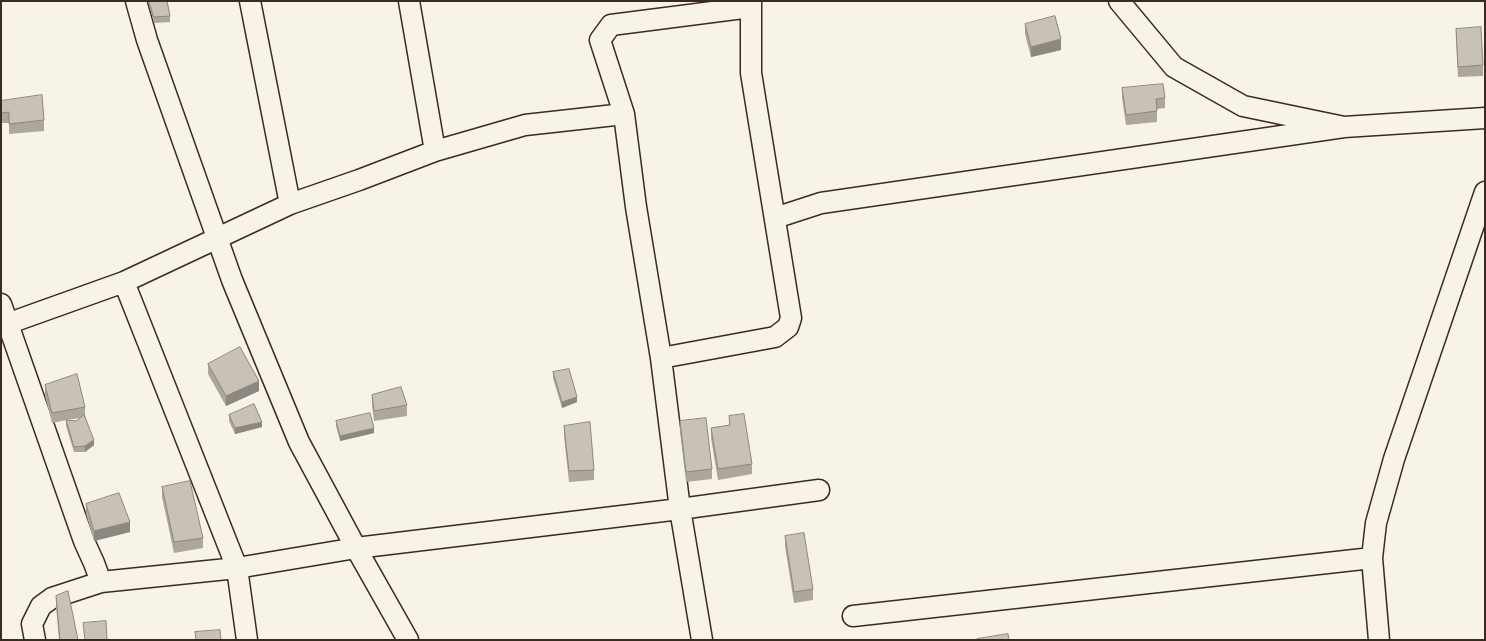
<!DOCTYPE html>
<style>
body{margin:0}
#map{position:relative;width:1486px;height:641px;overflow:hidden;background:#f7f3e8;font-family:"Architects Daughter",sans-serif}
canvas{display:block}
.frame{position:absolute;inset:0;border:2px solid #3b2a1e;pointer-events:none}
</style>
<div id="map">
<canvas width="1486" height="641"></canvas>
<div class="frame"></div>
</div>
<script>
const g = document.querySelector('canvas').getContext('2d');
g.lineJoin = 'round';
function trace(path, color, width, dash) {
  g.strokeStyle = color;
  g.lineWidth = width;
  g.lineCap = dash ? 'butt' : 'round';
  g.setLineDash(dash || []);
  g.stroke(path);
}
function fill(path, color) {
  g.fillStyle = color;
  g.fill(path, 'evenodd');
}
const minor = new Path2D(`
 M 136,1 L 147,40 L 232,280 L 299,442 L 356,548 L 408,640
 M 250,1 L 290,204
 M 409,1 L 435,151
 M 1119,1 L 1174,67 L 1243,106 L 1344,127 L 1485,118
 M 775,218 L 821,203 L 1344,127
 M 124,282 L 237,568 L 247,640
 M 1,304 L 84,541 L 94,563 L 101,582
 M 1,326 L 124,282 L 290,204 L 359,180 L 435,151 L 525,125 L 624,114
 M 661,358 L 775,337 L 788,327 L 791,318 L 751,73 L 751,1
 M 853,616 L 1372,558
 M 35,640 L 32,624 L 41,606 L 52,598 L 101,582 L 237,568 L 356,548 L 680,509 L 819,490
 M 702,640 L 680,509 L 661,358 L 636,207 L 624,114 L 600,40 L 611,25 L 751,7
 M 1379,640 L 1372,558 L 1376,523 L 1394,459 L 1485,192`);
trace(minor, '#3b2a1e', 23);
trace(minor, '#f7f3e8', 20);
fill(new Path2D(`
 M 148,1 L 167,1 L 170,16 L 170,22 L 154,23 Z
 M 1025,24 L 1061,50 L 1031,57 L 1025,34 Z
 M 1456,29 L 1483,65 L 1483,76 L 1458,77 L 1456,39 Z
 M 1122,88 L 1165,98 L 1165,108 L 1157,109 L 1157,122 L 1126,125 L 1122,98 Z
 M 1,101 L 44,120 L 44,131 L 9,134 L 9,123 L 1,123 Z
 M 208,364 L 259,391 L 226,406 L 208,374 Z
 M 553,372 L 577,402 L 562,408 L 553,378 Z
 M 45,385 L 85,407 L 85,415 L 94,445 L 85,452 L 74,452 L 66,426 L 66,420 L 52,423 L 45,396 ZM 80,418 L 76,421 L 67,420 Z
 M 372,395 L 407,405 L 407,416 L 374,421 L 372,405 Z
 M 229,415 L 262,427 L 235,434 L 229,421 Z
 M 729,416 L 752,464 L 752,474 L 718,480 L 711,438 L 711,428 L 729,425 Z
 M 336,421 L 374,433 L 340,441 L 336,426 Z
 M 680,421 L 712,469 L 712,479 L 686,482 L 680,431 Z
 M 564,426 L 594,470 L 594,480 L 569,482 L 564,436 Z
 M 162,487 L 203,538 L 203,548 L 174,553 L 162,497 Z
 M 86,504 L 130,532 L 94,541 L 86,514 Z
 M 785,536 L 813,589 L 813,600 L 794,603 L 785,546 Z
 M 56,596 L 78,640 L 59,640 L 56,606 Z`), '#aca69d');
fill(new Path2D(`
 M 1061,39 L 1061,50 L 1031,57 L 1031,47 Z
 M 259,381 L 259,391 L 226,406 L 226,396 Z
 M 577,397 L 577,402 L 562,408 L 562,402 Z
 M 262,422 L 262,427 L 235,434 L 235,428 Z
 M 374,428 L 374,433 L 340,441 L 340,436 Z
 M 94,440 L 94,445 L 85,452 L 85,446 Z
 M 130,522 L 130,532 L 94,541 L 94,531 Z`), '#8c877f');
const building = new Path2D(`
 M 149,1 L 167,1 L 170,16 L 154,17 Z
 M 1055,16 L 1061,39 L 1031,47 L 1025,24 Z
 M 1481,27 L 1483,65 L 1458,67 L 1456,29 Z
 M 1163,84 L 1165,98 L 1156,99 L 1157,111 L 1126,115 L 1122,88 Z
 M 42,95 L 44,120 L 9,124 L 9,112 L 1,113 L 1,101 Z
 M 240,347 L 259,381 L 226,396 L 208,364 Z
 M 569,369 L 577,397 L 562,402 L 553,372 Z
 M 77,374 L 85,407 L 52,413 L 45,385 Z
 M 401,387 L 407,405 L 374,411 L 372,395 Z
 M 254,404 L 262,422 L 235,428 L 229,415 Z
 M 370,413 L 374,428 L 340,436 L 336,421 Z
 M 744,414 L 752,464 L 718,469 L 711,428 L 730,425 L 729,416 Z
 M 84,415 L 94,440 L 85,446 L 74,447 L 66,420 L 76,421 Z
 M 706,418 L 712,469 L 686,472 L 680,421 Z
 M 590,422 L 594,470 L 569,471 L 564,426 Z
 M 190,481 L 203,538 L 174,542 L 162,487 Z
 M 119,493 L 130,522 L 94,531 L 86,504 Z
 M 804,533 L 813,589 L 794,592 L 785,536 Z
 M 68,591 L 78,640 L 60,640 L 56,596 Z
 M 106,621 L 107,640 L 85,640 L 83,623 Z
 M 220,630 L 221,640 L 196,640 L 195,632 Z
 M 1008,634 L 1009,640 L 977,640 L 977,639 Z`);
fill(building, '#c8c1b6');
trace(building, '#8c877f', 1);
</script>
